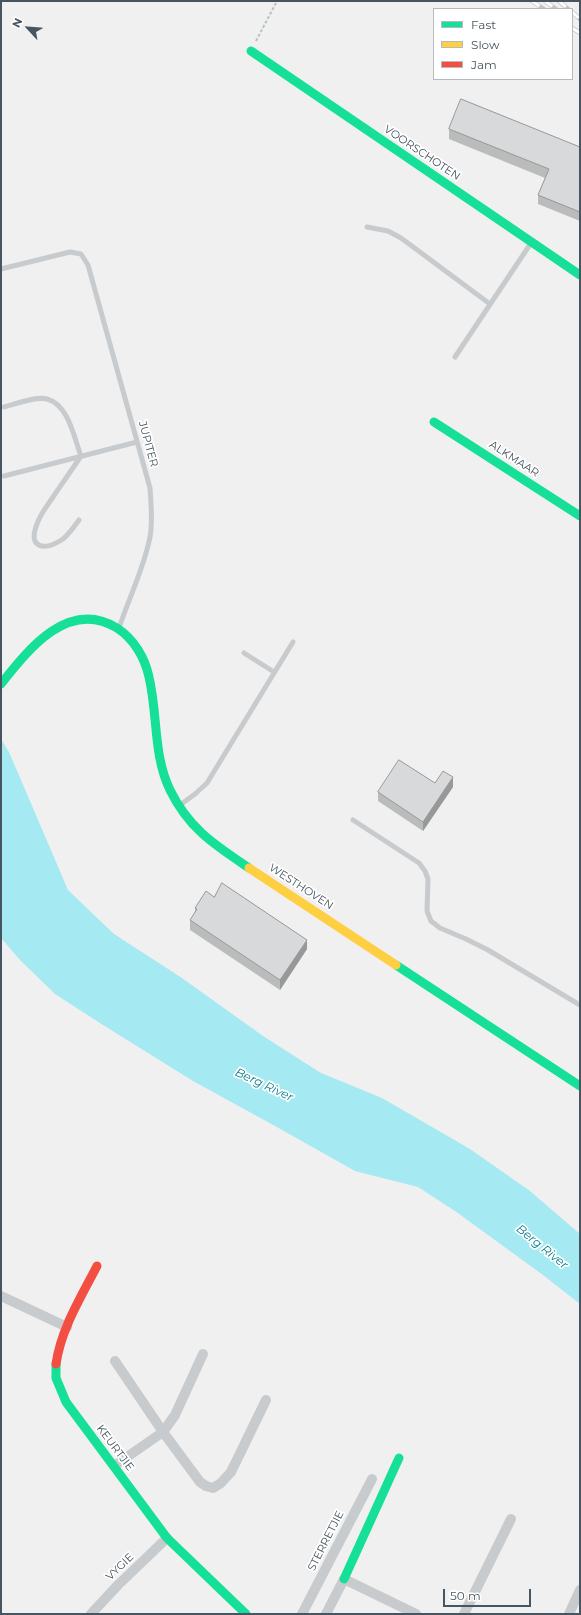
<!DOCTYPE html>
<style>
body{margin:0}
#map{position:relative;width:581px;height:1615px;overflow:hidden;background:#f1f0f0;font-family:Montserrat,sans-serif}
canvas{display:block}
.frame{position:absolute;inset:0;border:2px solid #46555f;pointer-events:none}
.legend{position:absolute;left:433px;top:8px;width:140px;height:72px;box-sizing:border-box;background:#fff;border:1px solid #b5bbbf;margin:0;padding:5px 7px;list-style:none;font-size:12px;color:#46555f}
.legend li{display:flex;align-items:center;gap:8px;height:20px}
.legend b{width:20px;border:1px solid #b5bbbf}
.north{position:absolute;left:8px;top:8px;width:40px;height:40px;-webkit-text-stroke:3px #fff;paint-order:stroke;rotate:296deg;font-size:11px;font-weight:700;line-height:16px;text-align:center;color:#46555f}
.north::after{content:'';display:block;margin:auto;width:14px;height:18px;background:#46555f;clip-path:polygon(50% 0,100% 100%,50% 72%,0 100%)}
.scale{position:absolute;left:443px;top:1589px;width:88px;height:18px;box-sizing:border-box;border:2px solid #46555f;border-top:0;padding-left:5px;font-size:12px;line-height:14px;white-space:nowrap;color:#46555f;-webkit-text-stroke:3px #fff;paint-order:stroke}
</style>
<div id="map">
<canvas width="581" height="1615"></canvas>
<div class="frame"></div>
<ul class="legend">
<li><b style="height:5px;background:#16e098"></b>Fast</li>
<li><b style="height:5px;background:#ffcf43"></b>Slow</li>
<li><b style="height:5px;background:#f24e42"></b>Jam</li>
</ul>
<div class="north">N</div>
<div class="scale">50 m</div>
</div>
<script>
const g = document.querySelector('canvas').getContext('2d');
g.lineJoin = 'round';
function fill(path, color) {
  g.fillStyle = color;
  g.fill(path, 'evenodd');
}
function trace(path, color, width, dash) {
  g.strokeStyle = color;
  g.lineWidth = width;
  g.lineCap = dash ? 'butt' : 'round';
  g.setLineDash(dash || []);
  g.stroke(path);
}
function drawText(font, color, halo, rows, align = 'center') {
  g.font = font + ' Montserrat,sans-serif';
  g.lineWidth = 3.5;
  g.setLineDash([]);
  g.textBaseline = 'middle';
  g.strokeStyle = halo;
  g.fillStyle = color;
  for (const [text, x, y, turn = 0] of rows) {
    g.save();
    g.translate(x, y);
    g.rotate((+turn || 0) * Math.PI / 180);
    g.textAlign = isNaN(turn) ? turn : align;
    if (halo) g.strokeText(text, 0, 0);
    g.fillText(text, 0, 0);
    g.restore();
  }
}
fill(new Path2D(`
 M 1,739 L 9,752 L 68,890 L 114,934 L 182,978 L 263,1036 L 321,1073 L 382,1098 L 470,1149 L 530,1191 L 580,1234 L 580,1304 L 543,1275 L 455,1211 L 418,1187 L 355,1171 L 275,1126 L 193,1081 L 103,1025 L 55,994 L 20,960 L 1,938 Z`), '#a5e9f2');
trace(new Path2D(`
 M 256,41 L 277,1`), '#b6c4be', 2, [3, 2]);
trace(new Path2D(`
 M 367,227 L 388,231 L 401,238 L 490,304
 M 1,269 L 70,252 L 81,254 L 88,265 L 150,488 C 151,505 153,521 150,537 C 144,568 129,598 119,628
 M 455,357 L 531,243
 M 4,407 C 16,404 35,396 47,399 C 69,405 74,438 81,456 C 71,471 61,485 51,500 C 46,507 40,515 37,524 C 27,549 45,551 63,539 C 69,534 74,527 79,520
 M 4,476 L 137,442
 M 244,653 L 274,672
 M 180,805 L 195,794 L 207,783 L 293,642
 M 353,820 L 419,863 L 425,871 L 428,879 L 427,911 L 431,921 L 440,928 L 466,939 L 488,950 L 580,1005`), '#c7cbce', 5);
trace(new Path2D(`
 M 1,1296 L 67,1327
 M 115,1361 L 163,1432 L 200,1482 L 206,1486 L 213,1488 L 221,1483 L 231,1472 L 266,1400
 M 114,1466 L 163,1432 L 175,1415 L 203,1354
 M 91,1614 L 118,1585 L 167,1538
 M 302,1614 L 372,1479
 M 326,1614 L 344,1579 L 416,1614
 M 464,1614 L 511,1519
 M 569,1614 L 580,1590`), '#c7cbce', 10);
trace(new Path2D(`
 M 251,51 L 580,275
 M 434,422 L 580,516
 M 1,684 C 28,650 68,598 117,628 C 134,639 145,658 149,677 C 158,715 153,755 170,790 C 189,829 215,845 249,868
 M 396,965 L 580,1086
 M 56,1364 L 56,1378 L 66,1402 L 167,1538 L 246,1614
 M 344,1579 L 399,1458`), '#16e098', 9);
trace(new Path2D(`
 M 249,868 L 396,965`), '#ffcf43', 9);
trace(new Path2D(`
 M 56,1364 C 61,1329 81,1297 97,1266`), '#f24e42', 9);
const rail = new Path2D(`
 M 532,1 L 544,9
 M 545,1 L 556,9
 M 559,1 L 568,9
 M 572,12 L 580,19
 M 572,28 L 580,33`);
trace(rail, '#c3c6c8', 4.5);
trace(rail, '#fff', 3, [9]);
fill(new Path2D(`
 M 449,129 L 580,147 L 580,221 L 538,204 L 538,195 L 545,178 L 449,139 Z
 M 435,783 L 453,787 L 423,831 L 378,801 L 378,792 Z
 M 214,897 L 307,949 L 280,990 L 190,930 L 190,920 L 195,913 L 195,908 Z`), '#babbbb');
fill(new Path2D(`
 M 453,777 L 453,787 L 423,831 L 423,822 Z
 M 307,940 L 307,949 L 280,990 L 280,980 Z`), '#979899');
const building = new Path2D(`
 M 461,99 L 580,147 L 580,212 L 538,195 L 549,169 L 449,129 Z
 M 399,760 L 435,783 L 443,771 L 453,777 L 423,822 L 378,792 Z
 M 222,883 L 307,940 L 280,980 L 190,920 L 197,909 L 195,908 L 206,891 L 214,897 Z`);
fill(building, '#d8d9da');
trace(building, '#979899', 1);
drawText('11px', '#46555f', '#fff', [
 ["VOORSCHOTEN",422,153,34],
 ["JUPITER",148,444,75],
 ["ALKMAAR",514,459,33],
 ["WESTHOVEN",301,887,33],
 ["KEURTJIE",115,1448,53],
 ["STERRETJIE",326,1541,-63],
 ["VYGIE",120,1567,-44]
]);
drawText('italic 12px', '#067e8d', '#fff', [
 ["Berg River",264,1085,25],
 ["Berg River",542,1247,39]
]);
</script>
